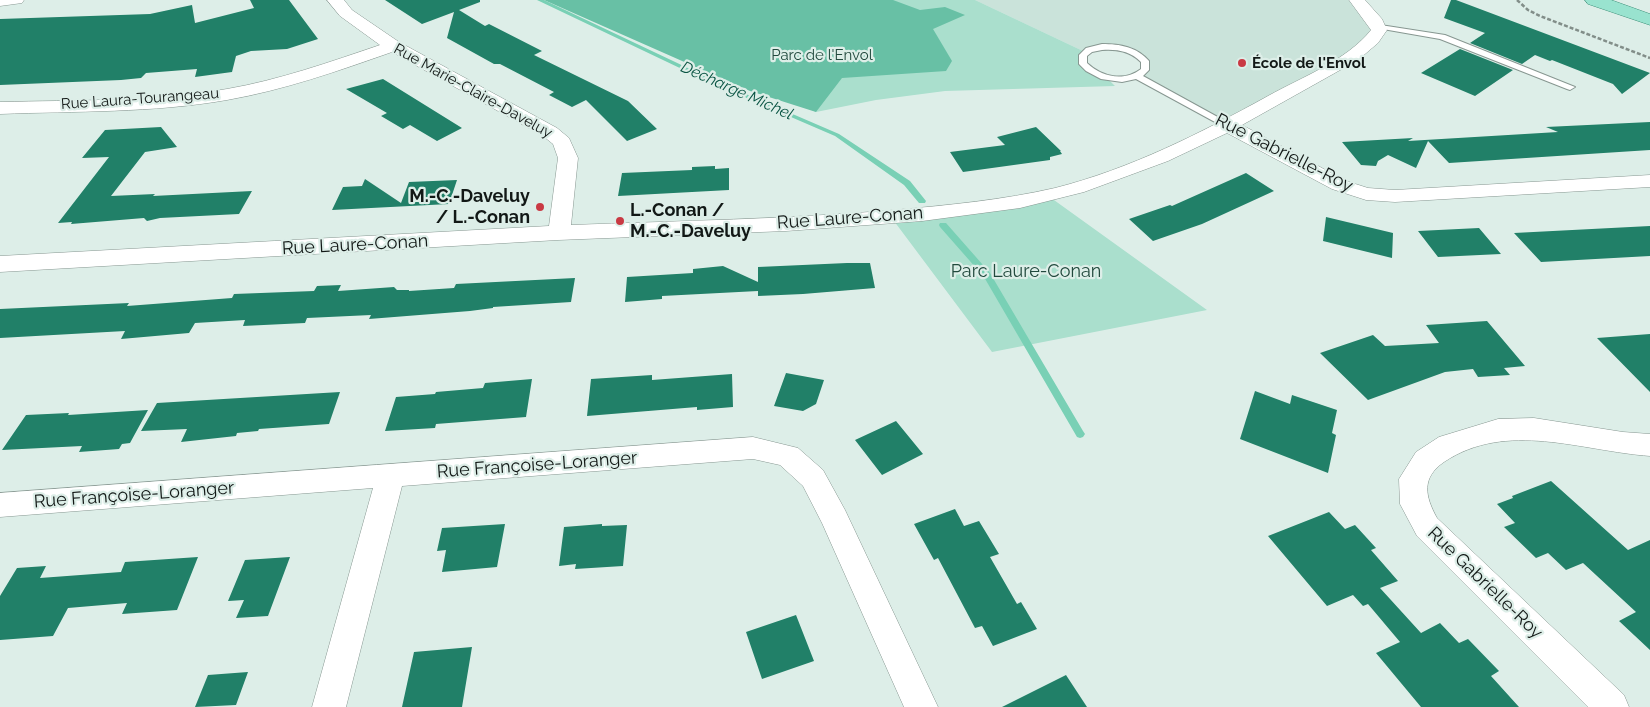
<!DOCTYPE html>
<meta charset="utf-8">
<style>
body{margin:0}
canvas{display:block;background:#ddeee8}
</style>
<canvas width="1650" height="707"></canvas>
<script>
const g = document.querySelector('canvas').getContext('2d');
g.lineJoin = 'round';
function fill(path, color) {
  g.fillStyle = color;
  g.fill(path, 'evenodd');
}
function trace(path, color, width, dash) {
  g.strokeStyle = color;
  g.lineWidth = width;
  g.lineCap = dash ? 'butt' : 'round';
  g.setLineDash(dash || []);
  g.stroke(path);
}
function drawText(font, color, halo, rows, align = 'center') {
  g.font = font + ' Raleway,sans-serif';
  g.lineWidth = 4.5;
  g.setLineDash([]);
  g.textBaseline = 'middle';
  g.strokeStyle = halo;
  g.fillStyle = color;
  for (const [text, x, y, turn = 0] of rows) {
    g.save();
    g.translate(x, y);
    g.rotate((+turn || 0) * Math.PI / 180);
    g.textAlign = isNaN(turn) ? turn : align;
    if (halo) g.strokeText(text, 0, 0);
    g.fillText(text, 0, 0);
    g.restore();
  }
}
fill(new Path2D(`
 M 975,0 L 1357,0 L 1376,23 L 1372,41 L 1229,126 L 1137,76 L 1142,73 L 1145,61 L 1118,47 L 1085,52 Z`), '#cae3da');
fill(new Path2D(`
 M 565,0 L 975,0 L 1085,52 L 1083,64 L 1106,77 L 1115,86 L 945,91 L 876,100 L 816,112 Z
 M 1047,195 L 1207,310 L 992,352 L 891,217 Z`), '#aadfcd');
fill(new Path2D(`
 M 544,0 L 893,0 L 920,10 L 945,7 L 965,15 L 933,29 L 952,61 L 946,71 L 842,78 L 816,112 L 750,91 Z`), '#68c0a5');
fill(new Path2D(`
 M 537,0 L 544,0 L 709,78 L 839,134 L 910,181 L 926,201 L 925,203 L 919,203 L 904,185 L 835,136 L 705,80 Z
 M 940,223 L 946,223 L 990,273 L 1083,431 L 1085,434 L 1083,437 L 1080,438 L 1077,437 L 984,277 L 940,227 L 939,225 Z`), '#79d0b5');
fill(new Path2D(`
 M 250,0 L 289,0 L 318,39 L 287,49 L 251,51 L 236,56 L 232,72 L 195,77 L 197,69 L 146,73 L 141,78 L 121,80 L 0,85 L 0,19 L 150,14 L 192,5 L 195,23 L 254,8 Z
 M 385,0 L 480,0 L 480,2 L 459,10 L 485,26 L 489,24 L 542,51 L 534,55 L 628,101 L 657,129 L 627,141 L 586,100 L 572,107 L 549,95 L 554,92 L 500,64 L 494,64 L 447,38 L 454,12 L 422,24 Z
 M 1451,0 L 1456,0 L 1650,73 L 1622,94 L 1613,84 L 1552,60 L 1550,61 L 1535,55 L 1522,64 L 1470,43 L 1485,33 L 1444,18 Z
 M 1460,49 L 1513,70 L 1475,96 L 1421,73 Z
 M 383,79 L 462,128 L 437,141 L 410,125 L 403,129 L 381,116 L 387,113 L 346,89 Z
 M 1650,122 L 1650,150 L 1449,163 L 1428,141 L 1416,168 L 1388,155 L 1378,161 L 1376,166 L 1361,165 L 1342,142 L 1413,138 L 1408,141 L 1558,132 L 1546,127 Z
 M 161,127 L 177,147 L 145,152 L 111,196 L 155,194 L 153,196 L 252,191 L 239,214 L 160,218 L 147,221 L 144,218 L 71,224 L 72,222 L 58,223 L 109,157 L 82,158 L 105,130 Z
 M 1036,127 L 1061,151 L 1060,151 L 1062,154 L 1050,157 L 1050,160 L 963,172 L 950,152 L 1005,145 L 997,137 Z
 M 715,166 L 715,169 L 729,168 L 729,190 L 618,196 L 622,173 L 692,170 L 692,167 Z
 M 1246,173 L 1274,191 L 1202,224 L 1153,241 L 1129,219 L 1170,205 L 1172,206 Z
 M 365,179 L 401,203 L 409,182 L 457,180 L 449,204 L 332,210 L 343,187 L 362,186 Z
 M 1326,217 L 1393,233 L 1392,258 L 1323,241 Z
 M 1650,226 L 1650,256 L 1541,262 L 1514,233 Z
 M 1479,228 L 1501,254 L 1438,257 L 1418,231 Z
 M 847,263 L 870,263 L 875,288 L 803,294 L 758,296 L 758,291 L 662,296 L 662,299 L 625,302 L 627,277 L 693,273 L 693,269 L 723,266 L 758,282 L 758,267 Z
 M 575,278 L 571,302 L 493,307 L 493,308 L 470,311 L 369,319 L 371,315 L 307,318 L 305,323 L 243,326 L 245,320 L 195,323 L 189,333 L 121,339 L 125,331 L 0,338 L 0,309 L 129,303 L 127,306 L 232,298 L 234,294 L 314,291 L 317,286 L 341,285 L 338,291 L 394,287 L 397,290 L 409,290 L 409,291 L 454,288 L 456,284 Z
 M 1487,321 L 1525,366 L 1504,368 L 1510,375 L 1478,377 L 1473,369 L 1445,372 L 1368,400 L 1320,353 L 1373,335 L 1385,346 L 1439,343 L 1426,325 Z
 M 1650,334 L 1650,392 L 1597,338 Z
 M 786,373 L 824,380 L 816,404 L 803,411 L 774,406 Z
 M 732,374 L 733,407 L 697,410 L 697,407 L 587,416 L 591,379 L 652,375 L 652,380 Z
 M 532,379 L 526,417 L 436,424 L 435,428 L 385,431 L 396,397 L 435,394 L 436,392 L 483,388 L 485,383 Z
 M 1255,391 L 1290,404 L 1292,395 L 1337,410 L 1332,433 L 1336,435 L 1328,473 L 1240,439 Z
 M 340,392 L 329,424 L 259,429 L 258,431 L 237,433 L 236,436 L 181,442 L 187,429 L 141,431 L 157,403 Z
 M 148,410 L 130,443 L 122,444 L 119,449 L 79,452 L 82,446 L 2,450 L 26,415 L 69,413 L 68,415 Z
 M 896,421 L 923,454 L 882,475 L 855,440 Z
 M 1551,481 L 1628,550 L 1650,540 L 1650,650 L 1619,621 L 1636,612 L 1583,563 L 1566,570 L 1548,553 L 1536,558 L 1504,527 L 1515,523 L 1497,504 L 1513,498 L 1512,496 Z
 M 955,509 L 964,526 L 979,521 L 999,554 L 990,557 L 1017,604 L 1021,602 L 1037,629 L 993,646 L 982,626 L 975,628 L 938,558 L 934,560 L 914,524 Z
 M 1329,512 L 1345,529 L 1355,525 L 1376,548 L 1371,550 L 1398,581 L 1380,588 L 1421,633 L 1440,623 L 1459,643 L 1468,639 L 1499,671 L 1491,676 L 1519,707 L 1421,707 L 1376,653 L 1400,642 L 1368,604 L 1363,606 L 1353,595 L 1327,606 L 1268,536 Z
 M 505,524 L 497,567 L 442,572 L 446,550 L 437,551 L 442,528 Z
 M 602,524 L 602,526 L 627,525 L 623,566 L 575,569 L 576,564 L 559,566 L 564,527 Z
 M 198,557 L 177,610 L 122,614 L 127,603 L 68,608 L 53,636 L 0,640 L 0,596 L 17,568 L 46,566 L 40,578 L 121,572 L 125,562 Z
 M 290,557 L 268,616 L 236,618 L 244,600 L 228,601 L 245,560 Z
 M 796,615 L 814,661 L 762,679 L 746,632 Z
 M 472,647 L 462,707 L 402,707 L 414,652 Z
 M 248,672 L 236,705 L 195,707 L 208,675 Z
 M 1066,675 L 1087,707 L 1002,707 Z`), '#218068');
const service = new Path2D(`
 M 1374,24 L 1445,35 L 1575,87 L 1570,90 L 1567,89 L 1440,39 L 1377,28 L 1373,26 Z
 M 1102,44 C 1120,44 1137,47 1149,61 L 1149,70 L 1143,76 L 1234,126 L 1232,128 L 1226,128 L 1136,79 L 1122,82 L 1101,79 L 1086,71 L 1079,64 L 1079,55 L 1086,48 ZM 1102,50 C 1117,49 1130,51 1141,62 L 1141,69 C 1124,82 1102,77 1087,63 L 1087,56 L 1092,52 Z`);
const minor = new Path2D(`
 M 0,0 L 24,0 L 22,3 L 0,6 Z
 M 327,0 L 344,0 L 352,10 L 399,42 L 557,128 L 569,138 L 578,158 L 571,225 C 679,221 788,219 896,210 C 949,205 1003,200 1055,188 C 1130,169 1201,133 1268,96 C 1302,77 1346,61 1371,30 L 1349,0 L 1365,0 L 1382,19 L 1387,30 L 1378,43 L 1358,60 L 1242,125 L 1346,181 L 1368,188 L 1395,190 L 1650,175 L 1650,187 L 1395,202 L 1366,200 L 1332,189 L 1227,133 L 1168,161 L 1084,192 L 1020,208 L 922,221 L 786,231 L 558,240 L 0,272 L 0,256 L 549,226 L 558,158 L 553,144 L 543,136 L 392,52 C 338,71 284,90 227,100 C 153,113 76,111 0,114 L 0,102 C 75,100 152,102 227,89 C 279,80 330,62 380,45 L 340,16 Z
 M 1534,418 L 1623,432 L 1650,434 L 1650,456 C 1581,451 1507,420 1444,462 C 1421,478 1425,496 1437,518 L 1624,695 L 1629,707 L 1588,707 L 1417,536 L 1400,504 L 1399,479 L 1416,452 L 1439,437 L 1498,419 Z
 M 753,437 L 798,448 L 823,470 L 845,510 L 938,707 L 904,707 L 822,523 L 803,486 L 780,465 L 753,459 L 402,486 L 346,707 L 312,707 L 373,488 L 0,517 L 0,493 Z`);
const primary = new Path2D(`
 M 1585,0 L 1611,0 L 1650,14 L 1650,25 L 1588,4 Z`);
trace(service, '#879791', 2);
trace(minor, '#879791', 1);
trace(primary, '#3e9079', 1);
trace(new Path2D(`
 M 1517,0 L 1528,10 L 1540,16 L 1650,58`), '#828e89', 2.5, [4, 2]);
fill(service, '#fff');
fill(minor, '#fff');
fill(primary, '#99e3cf');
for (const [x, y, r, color] of [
 [1242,63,5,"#c93943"],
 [540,207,5,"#c93943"],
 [620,221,5,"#c93943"]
]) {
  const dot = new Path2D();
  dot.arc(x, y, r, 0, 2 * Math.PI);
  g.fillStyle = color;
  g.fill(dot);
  trace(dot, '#ddeee8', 2);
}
drawText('15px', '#21493d', '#ddeee8', [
 ["Parc de l'Envol",822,55]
]);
drawText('bold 15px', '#121816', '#ddeee8', [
 ["École de l'Envol",1252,63]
], 'left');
drawText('15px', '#121816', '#ddeee8', [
 ["Rue Marie-Claire-Daveluy",473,91,29],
 ["Rue Laura-Tourangeau",140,99,-4]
]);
drawText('italic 16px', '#095443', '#ddeee8', [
 ["Décharge Michel",737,91,24]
]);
drawText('18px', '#121816', '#ddeee8', [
 ["Rue Gabrielle-Roy",1284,153,27],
 ["Rue Laure-Conan",850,218,-4],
 ["Rue Laure-Conan",355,245,-3],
 ["Rue Françoise-Loranger",537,465,-4],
 ["Rue Françoise-Loranger",134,495,-4],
 ["Rue Gabrielle-Roy",1485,583,44]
]);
drawText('bold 18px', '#121816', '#ddeee8', [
 ["M.-C.-Daveluy",530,197],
 ["/ L.-Conan",530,218],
 ["L.-Conan /",630,211,"left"],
 ["M.-C.-Daveluy",630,232,"left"]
], 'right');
drawText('18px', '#21493d', '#ddeee8', [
 ["Parc Laure-Conan",1026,272]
]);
</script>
